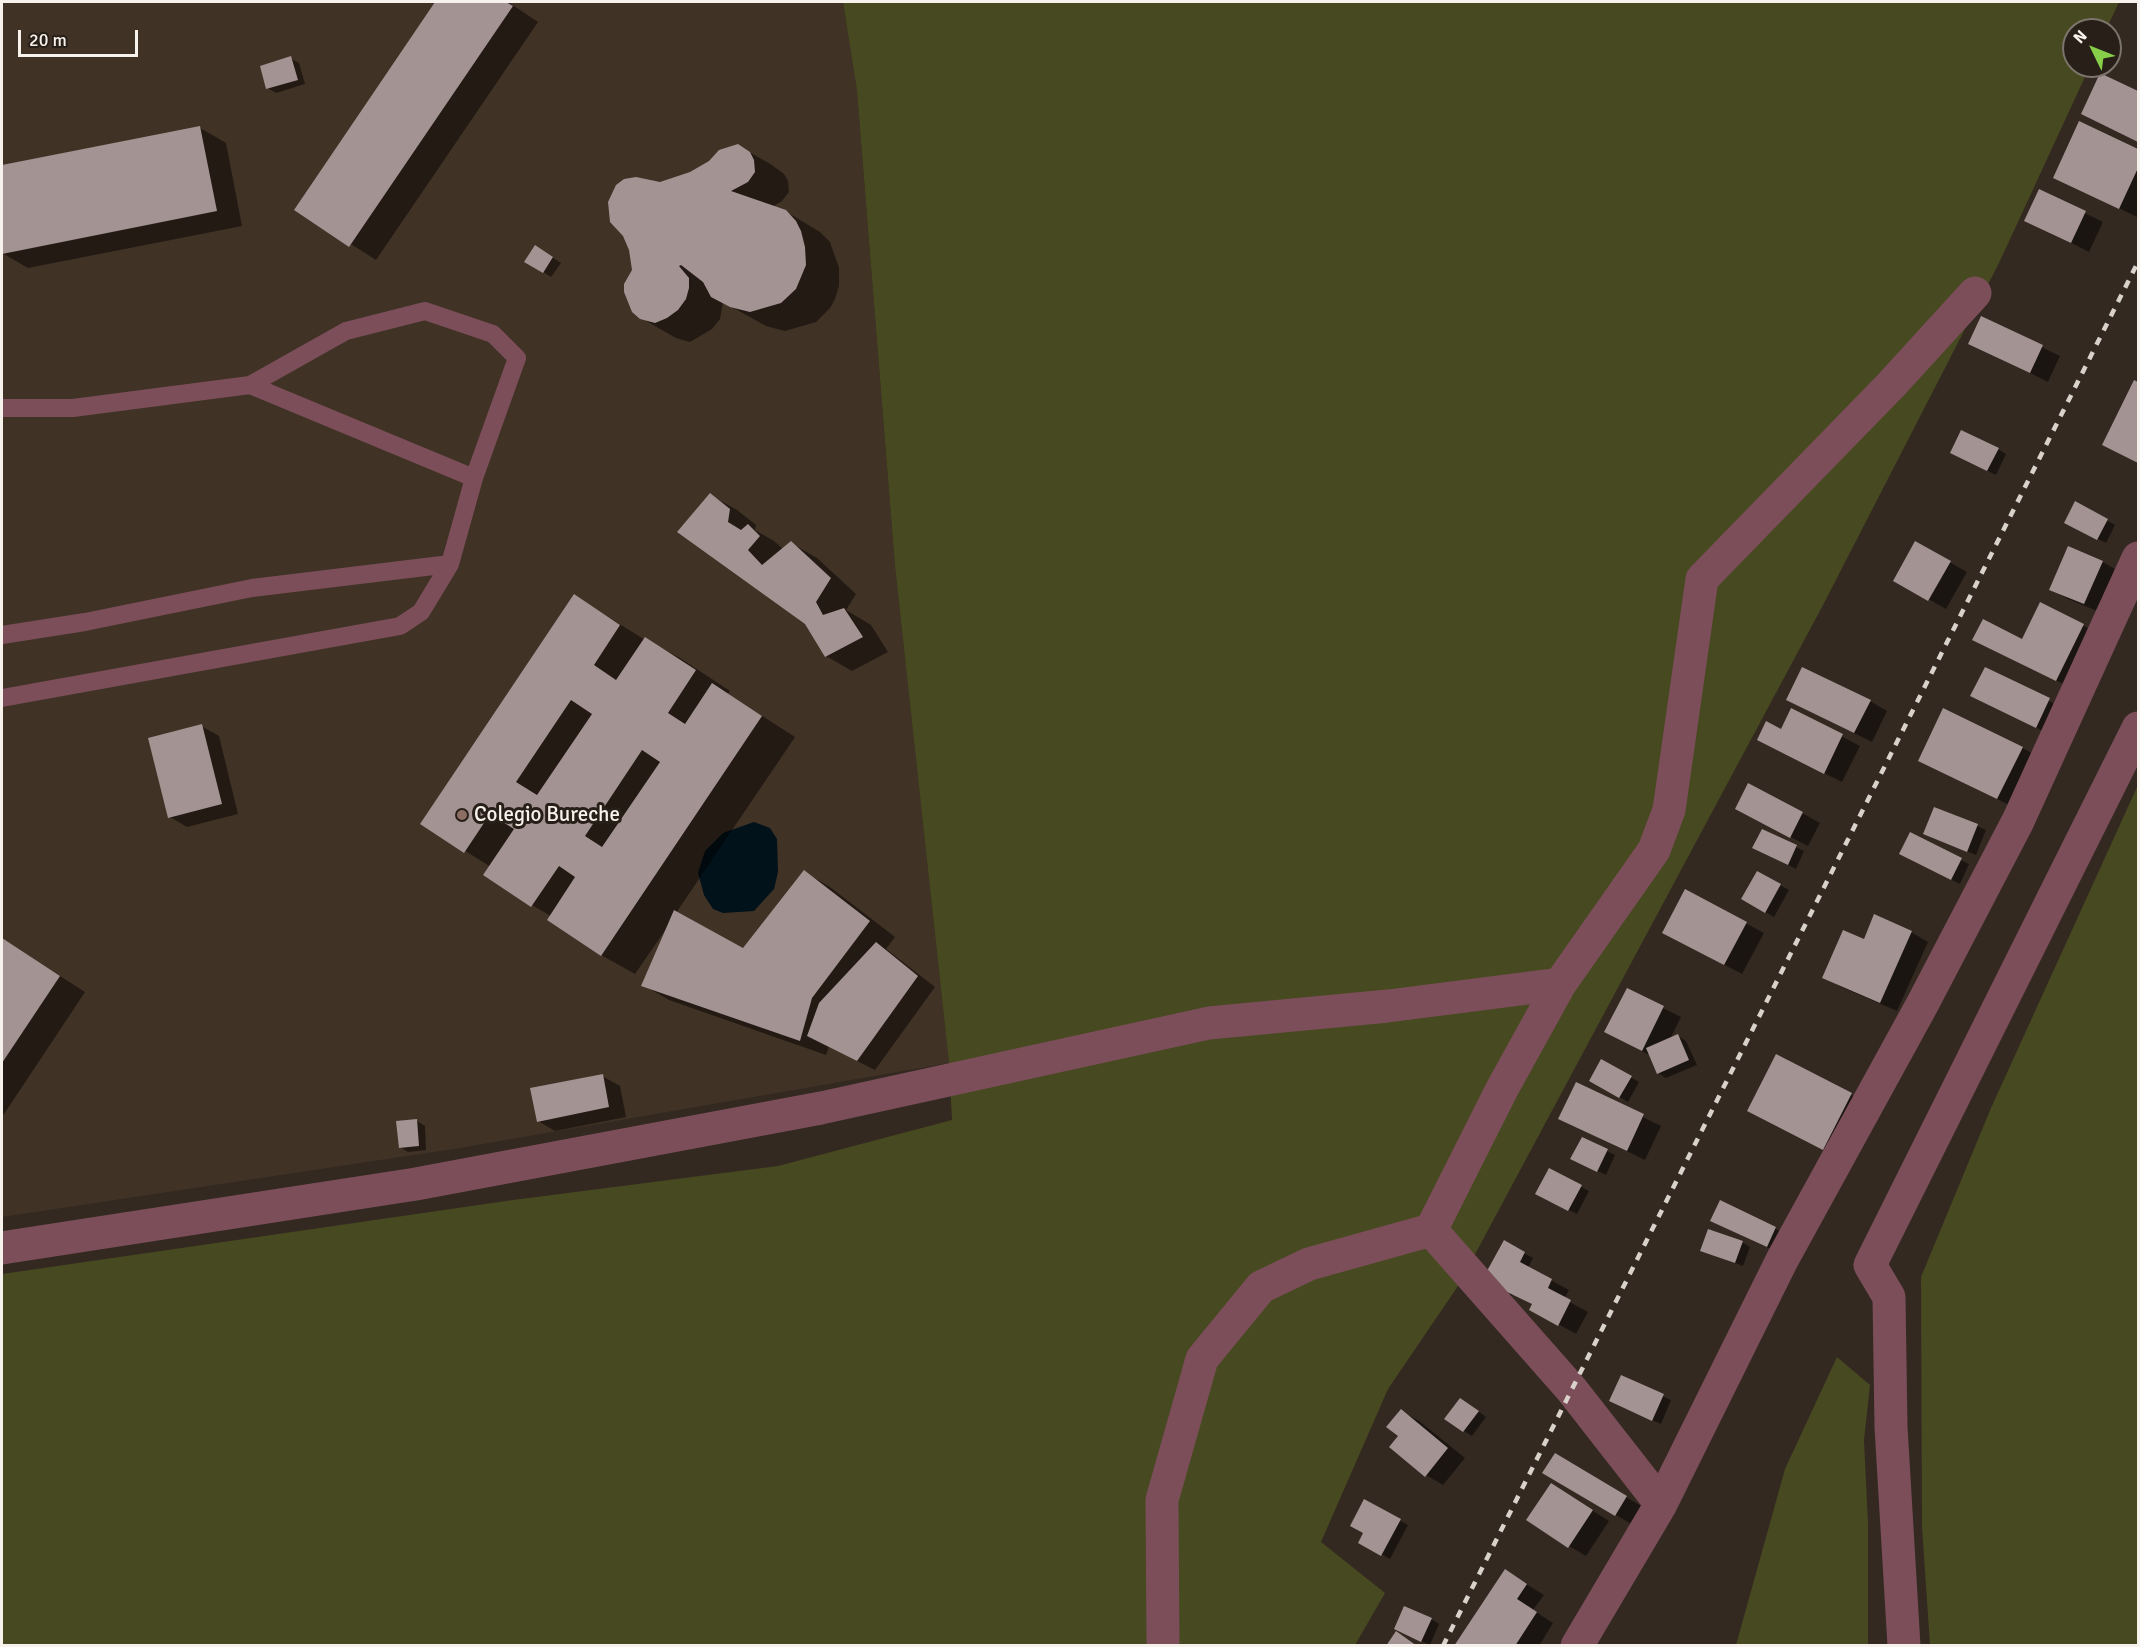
<!DOCTYPE html>
<style>
body{margin:0}
#map{position:relative;width:2140px;height:1647px;overflow:hidden;background:#332921;font-family:Signika,sans-serif}
canvas{display:block}
.frame{position:absolute;inset:0;border:3px solid #f8f2ec;pointer-events:none}
.north{position:absolute;left:2062px;top:18px;width:60px;height:60px;box-sizing:border-box;background:#282018;border:2px solid #7b746d;border-radius:50%;rotate:313deg;font-size:16px;font-weight:700;line-height:24px;text-align:center;color:#f8f2ec}
.north::after{content:'';display:block;margin:auto;width:21px;height:27px;background:#88cf49;clip-path:polygon(50% 0,100% 100%,50% 72%,0 100%)}
.scale{position:absolute;left:18px;top:30px;width:120px;height:27px;box-sizing:border-box;border:3px solid #f8f2ec;border-top:0;padding-left:8px;font-size:18px;line-height:21px;white-space:nowrap;color:#f8f2ec;-webkit-text-stroke:4px #282018;paint-order:stroke}
</style>
<div id="map">
<canvas width="2140" height="1647"></canvas>
<div class="frame"></div>
<div class="north">N</div>
<div class="scale">20 m</div>
</div>
<script>
const g = document.querySelector('canvas').getContext('2d');
g.lineJoin = 'round';
function fill(path, color) {
  g.fillStyle = color;
  g.fill(path, 'evenodd');
}
function trace(path, color, width, dash) {
  g.strokeStyle = color;
  g.lineWidth = width;
  g.lineCap = dash ? 'butt' : 'round';
  g.setLineDash(dash || []);
  g.stroke(path);
}
function drawText(font, color, halo, rows, align = 'center') {
  g.font = font + ' Signika,sans-serif';
  g.lineWidth = 6;
  g.setLineDash([]);
  g.textBaseline = 'middle';
  g.strokeStyle = halo;
  g.fillStyle = color;
  for (const [text, x, y, turn = 0] of rows) {
    g.save();
    g.translate(x, y);
    g.rotate((+turn || 0) * Math.PI / 180);
    g.textAlign = isNaN(turn) ? turn : align;
    if (halo) g.strokeText(text, 0, 0);
    g.fillText(text, 0, 0);
    g.restore();
  }
}
fill(new Path2D(`
 M 2,2 L 843,2 L 857,91 L 895,566 L 949,1063 L 460,1148 L 2,1217 Z`), '#403225');
fill(new Path2D(`
 M 843,2 L 2119,2 L 2106,30 L 2074,30 L 2074,66 L 2090,66 L 1999,263 L 1822,607 L 1458,1286 L 1388,1389 L 1321,1542 L 1385,1593 L 1355,1645 L 2,1645 L 2,1274 L 513,1200 L 778,1166 L 952,1120 L 949,1063 L 895,566 L 857,91 Z
 M 2138,785 L 2138,1645 L 1930,1645 L 1922,1527 L 1921,1277 L 1991,1108 Z
 M 1837,1357 L 1870,1385 L 1864,1440 L 1868,1523 L 1868,1645 L 1736,1645 L 1785,1469 Z`), '#474920');
fill(new Path2D(`
 M 754,822 L 770,828 L 777,839 L 778,872 L 774,889 L 754,911 L 723,913 L 713,909 L 704,895 L 698,873 L 705,851 L 723,833 Z`), '#01121b');
fill(new Path2D(`
 M 437,2 L 508,2 L 538,22 L 376,260 L 296,209 Z
 M 290,58 L 299,63 L 305,84 L 276,93 L 268,88 Z
 M 2101,75 L 2138,93 L 2138,142 L 2083,114 Z
 M 2080,123 L 2138,150 L 2137,217 L 2055,177 Z
 M 200,128 L 226,143 L 242,226 L 28,268 L 2,253 L 2,167 Z
 M 737,145 L 772,165 L 784,174 L 788,181 L 789,192 L 782,201 L 772,207 L 785,211 L 820,232 L 830,242 L 839,268 L 839,286 L 835,299 L 830,308 L 816,322 L 785,331 L 766,326 L 723,302 L 720,319 L 712,329 L 690,342 L 676,338 L 641,318 L 633,270 L 661,183 L 690,173 Z
 M 2040,191 L 2103,222 L 2089,252 L 2026,220 Z
 M 543,251 L 561,263 L 551,277 L 526,261 Z
 M 1982,318 L 2060,356 L 2048,382 L 1970,343 Z
 M 2135,382 L 2138,384 L 2138,463 L 2121,454 Z
 M 1998,449 L 2006,454 L 1996,475 L 1960,457 Z
 M 710,495 L 737,510 L 756,525 L 755,530 L 774,541 L 783,549 L 791,543 L 817,558 L 856,594 L 846,610 L 871,625 L 888,652 L 852,671 L 826,656 L 806,623 L 679,532 Z
 M 2076,503 L 2115,525 L 2106,543 L 2074,527 Z
 M 1916,543 L 1967,572 L 1946,609 L 1895,580 Z
 M 2103,562 L 2120,572 L 2102,613 L 2068,599 L 2051,589 Z
 M 575,596 L 645,640 L 680,658 L 730,691 L 728,694 L 795,737 L 676,913 L 744,950 L 804,872 L 830,887 L 895,937 L 886,949 L 935,987 L 875,1070 L 829,1047 L 826,1055 L 669,1000 L 643,985 L 666,929 L 635,974 L 601,955 L 551,916 L 532,905 L 491,867 L 422,824 Z
 M 2041,604 L 2101,635 L 2074,689 L 1991,649 L 2023,641 Z
 M 1985,669 L 2067,710 L 2053,736 L 1972,696 Z
 M 1870,701 L 1887,711 L 1872,742 L 1805,709 Z
 M 1792,710 L 1860,746 L 1842,782 L 1776,749 Z
 M 201,726 L 219,736 L 238,814 L 187,827 L 170,817 Z
 M 2023,748 L 2040,758 L 2015,808 L 1920,760 Z
 M 1802,813 L 1820,823 L 1808,846 L 1754,818 Z
 M 1977,826 L 1986,830 L 1976,855 L 1933,838 Z
 M 1763,831 L 1804,851 L 1796,869 L 1762,852 Z
 M 1909,859 L 1961,860 L 1969,864 L 1960,884 Z
 M 1758,873 L 1789,890 L 1774,917 L 1743,899 Z
 M 1686,891 L 1764,933 L 1742,974 L 1681,942 Z
 M 1911,932 L 1928,942 L 1897,1011 L 1841,987 L 1824,977 L 1865,941 Z
 M 2,939 L 85,992 L 2,1117 Z
 M 1627,990 L 1681,1017 L 1670,1039 L 1678,1036 L 1686,1041 L 1697,1065 L 1666,1078 L 1658,1073 L 1651,1056 L 1606,1032 Z
 M 1776,1056 L 1869,1104 L 1841,1158 L 1766,1120 Z
 M 1602,1061 L 1639,1082 L 1628,1102 L 1591,1081 Z
 M 602,1076 L 620,1086 L 626,1117 L 555,1131 L 538,1121 Z
 M 1577,1084 L 1661,1126 L 1645,1160 L 1560,1118 Z
 M 417,1121 L 425,1126 L 426,1150 L 408,1152 L 400,1147 Z
 M 1607,1151 L 1615,1155 L 1606,1175 L 1580,1163 Z
 M 1549,1170 L 1589,1191 L 1577,1214 L 1546,1198 Z
 M 1721,1202 L 1784,1233 L 1775,1251 L 1720,1225 Z
 M 1504,1242 L 1533,1258 L 1528,1268 L 1569,1290 L 1564,1299 L 1588,1312 L 1576,1334 L 1531,1309 L 1534,1304 L 1514,1293 L 1512,1296 L 1484,1280 Z
 M 1742,1242 L 1750,1247 L 1743,1266 L 1702,1250 Z
 M 1622,1377 L 1671,1400 L 1661,1424 L 1619,1406 Z
 M 1469,1404 L 1486,1417 L 1472,1436 L 1464,1431 Z
 M 1401,1411 L 1419,1421 L 1465,1458 L 1443,1485 L 1426,1475 L 1400,1436 Z
 M 1555,1455 L 1643,1507 L 1633,1525 L 1544,1473 Z
 M 1568,1495 L 1609,1521 L 1586,1556 L 1569,1546 Z
 M 1364,1501 L 1408,1525 L 1390,1559 L 1360,1542 L 1365,1533 Z
 M 1505,1571 L 1544,1595 L 1533,1610 L 1553,1623 L 1539,1646 L 1456,1646 Z
 M 1431,1619 L 1439,1624 L 1430,1645 L 1398,1631 Z`), '#0007');
fill(new Path2D(`
 M 435,2 L 506,2 L 513,6 L 349,247 L 294,210 Z
 M 291,56 L 298,80 L 266,89 L 260,66 Z
 M 2100,73 L 2138,91 L 2138,142 L 2081,114 Z
 M 2079,121 L 2138,149 L 2138,168 L 2119,209 L 2053,178 Z
 M 200,126 L 217,211 L 2,254 L 2,165 Z
 M 738,144 L 750,152 L 754,160 L 755,172 L 748,182 L 731,191 L 786,210 L 796,221 L 801,231 L 805,247 L 806,265 L 796,289 L 781,303 L 750,312 L 730,307 L 711,297 L 703,282 L 681,265 L 679,266 L 689,278 L 689,288 L 686,299 L 678,310 L 667,318 L 655,323 L 640,319 L 632,312 L 624,292 L 624,284 L 632,270 L 629,250 L 623,236 L 610,222 L 608,202 L 616,185 L 624,179 L 636,177 L 660,182 L 690,172 L 709,161 L 719,150 Z
 M 2039,189 L 2086,211 L 2071,243 L 2024,221 Z
 M 535,245 L 553,257 L 543,273 L 524,262 Z
 M 1981,316 L 2043,345 L 2030,373 L 1968,344 Z
 M 2134,380 L 2138,382 L 2138,463 L 2102,445 Z
 M 1961,430 L 1999,448 L 1987,471 L 1950,453 Z
 M 710,493 L 730,509 L 728,522 L 741,530 L 748,524 L 760,536 L 748,550 L 762,565 L 791,541 L 831,578 L 816,602 L 823,615 L 844,608 L 863,637 L 825,657 L 805,624 L 677,532 Z
 M 2075,501 L 2108,519 L 2097,540 L 2064,523 Z
 M 1915,541 L 1951,561 L 1928,601 L 1893,581 Z
 M 2068,546 L 2103,561 L 2084,604 L 2049,590 Z
 M 574,594 L 620,625 L 594,665 L 616,680 L 645,637 L 696,670 L 668,713 L 685,724 L 712,683 L 762,716 L 601,956 L 547,920 L 575,877 L 559,866 L 531,907 L 483,875 L 514,829 L 490,814 L 464,853 L 420,824 ZM 571,700 L 592,714 L 537,795 L 516,782 ZM 642,750 L 660,762 L 602,847 L 585,836 Z
 M 2040,602 L 2084,624 L 2056,681 L 1972,640 L 1983,619 L 2022,639 Z
 M 1802,667 L 1871,700 L 1854,733 L 1786,700 Z
 M 1985,667 L 2050,698 L 2036,728 L 1970,696 Z
 M 1791,708 L 1843,734 L 1824,774 L 1757,740 L 1766,721 L 1781,729 Z
 M 1943,708 L 2023,747 L 1997,799 L 1918,761 Z
 M 202,724 L 222,804 L 168,818 L 148,738 Z
 M 1748,783 L 1803,812 L 1790,838 L 1735,809 Z
 M 1934,807 L 1978,824 L 1967,852 L 1923,834 Z
 M 1762,829 L 1797,845 L 1788,865 L 1752,848 Z
 M 1910,832 L 1962,858 L 1951,880 L 1899,854 Z
 M 804,870 L 870,921 L 812,998 L 800,1041 L 641,986 L 674,910 L 743,948 Z
 M 1757,871 L 1781,884 L 1765,913 L 1741,899 Z
 M 1685,889 L 1747,922 L 1724,965 L 1662,933 Z
 M 1874,914 L 1912,931 L 1880,1003 L 1822,978 L 1843,930 L 1864,939 Z
 M 2,938 L 60,976 L 2,1063 Z
 M 876,942 L 918,976 L 857,1061 L 807,1036 L 819,1003 Z
 M 1627,988 L 1664,1006 L 1642,1051 L 1604,1032 Z
 M 1678,1034 L 1689,1060 L 1657,1074 L 1646,1048 Z
 M 1776,1054 L 1852,1093 L 1823,1150 L 1747,1111 Z
 M 1601,1059 L 1632,1076 L 1619,1098 L 1589,1081 Z
 M 603,1074 L 609,1107 L 537,1122 L 530,1088 Z
 M 1576,1082 L 1644,1114 L 1627,1151 L 1558,1119 Z
 M 417,1119 L 419,1146 L 399,1148 L 396,1121 Z
 M 1582,1137 L 1608,1149 L 1597,1172 L 1570,1159 Z
 M 1549,1168 L 1582,1185 L 1568,1211 L 1535,1194 Z
 M 1720,1200 L 1776,1227 L 1767,1247 L 1710,1221 Z
 M 1708,1229 L 1743,1241 L 1735,1263 L 1700,1251 Z
 M 1504,1240 L 1525,1252 L 1520,1262 L 1552,1279 L 1548,1288 L 1571,1300 L 1558,1326 L 1529,1310 L 1532,1304 L 1482,1280 Z
 M 1621,1375 L 1664,1394 L 1652,1421 L 1609,1401 Z
 M 1460,1398 L 1479,1411 L 1463,1432 L 1444,1419 Z
 M 1401,1409 L 1448,1448 L 1425,1477 L 1389,1447 L 1398,1436 L 1386,1427 Z
 M 1555,1453 L 1627,1496 L 1615,1516 L 1542,1473 Z
 M 1551,1483 L 1593,1510 L 1568,1548 L 1526,1520 Z
 M 1364,1499 L 1401,1519 L 1381,1556 L 1358,1543 L 1363,1533 L 1350,1526 Z
 M 1505,1569 L 1527,1584 L 1517,1599 L 1537,1612 L 1515,1646 L 1454,1646 Z
 M 1404,1606 L 1432,1618 L 1421,1642 L 1394,1629 Z
 M 1396,1631 L 1417,1646 L 1386,1646 Z`), '#a49393');
trace(new Path2D(`
 M 2,408 L 73,408 L 250,385 L 474,478
 M 2,635 L 85,622 L 252,588 L 450,564
 M 2,698 L 400,626 L 421,612 L 450,564 L 474,478 L 517,358 L 493,334 L 425,311 L 346,331 L 250,385`), '#7b4e59', 18);
trace(new Path2D(`
 M 1431,1230 L 1572,1390 L 1661,1504
 M 2,1248 L 416,1184 L 821,1108 L 1209,1023 L 1388,1006 L 1560,984
 M 1163,1646 L 1162,1500 L 1202,1359 L 1261,1287 L 1309,1264 L 1431,1230 L 1502,1089 L 1560,984 L 1654,850 L 1669,810 L 1702,579 L 1891,385 L 1975,293
 M 1577,1646 L 1661,1504 L 1782,1260 L 1923,1003 L 2018,821 L 2138,558
 M 1904,1646 L 1891,1427 L 1889,1297 L 1870,1265 L 2138,728`), '#7b4e59', 33);
trace(new Path2D(`
 M 1443,1646 L 2138,262`), '#d8d2cb', 4.5, [8, 8]);
for (const [x, y, r, color] of [
 [462,815,6,"#8d6e63"]
]) {
  const dot = new Path2D();
  dot.arc(x, y, r, 0, 2 * Math.PI);
  g.fillStyle = color;
  g.fill(dot);
  trace(dot, '#282018', 2);
}
drawText('21px', '#f8f2ec', '#282018', [
 ["Colegio Bureche",474,815]
], 'left');
</script>
